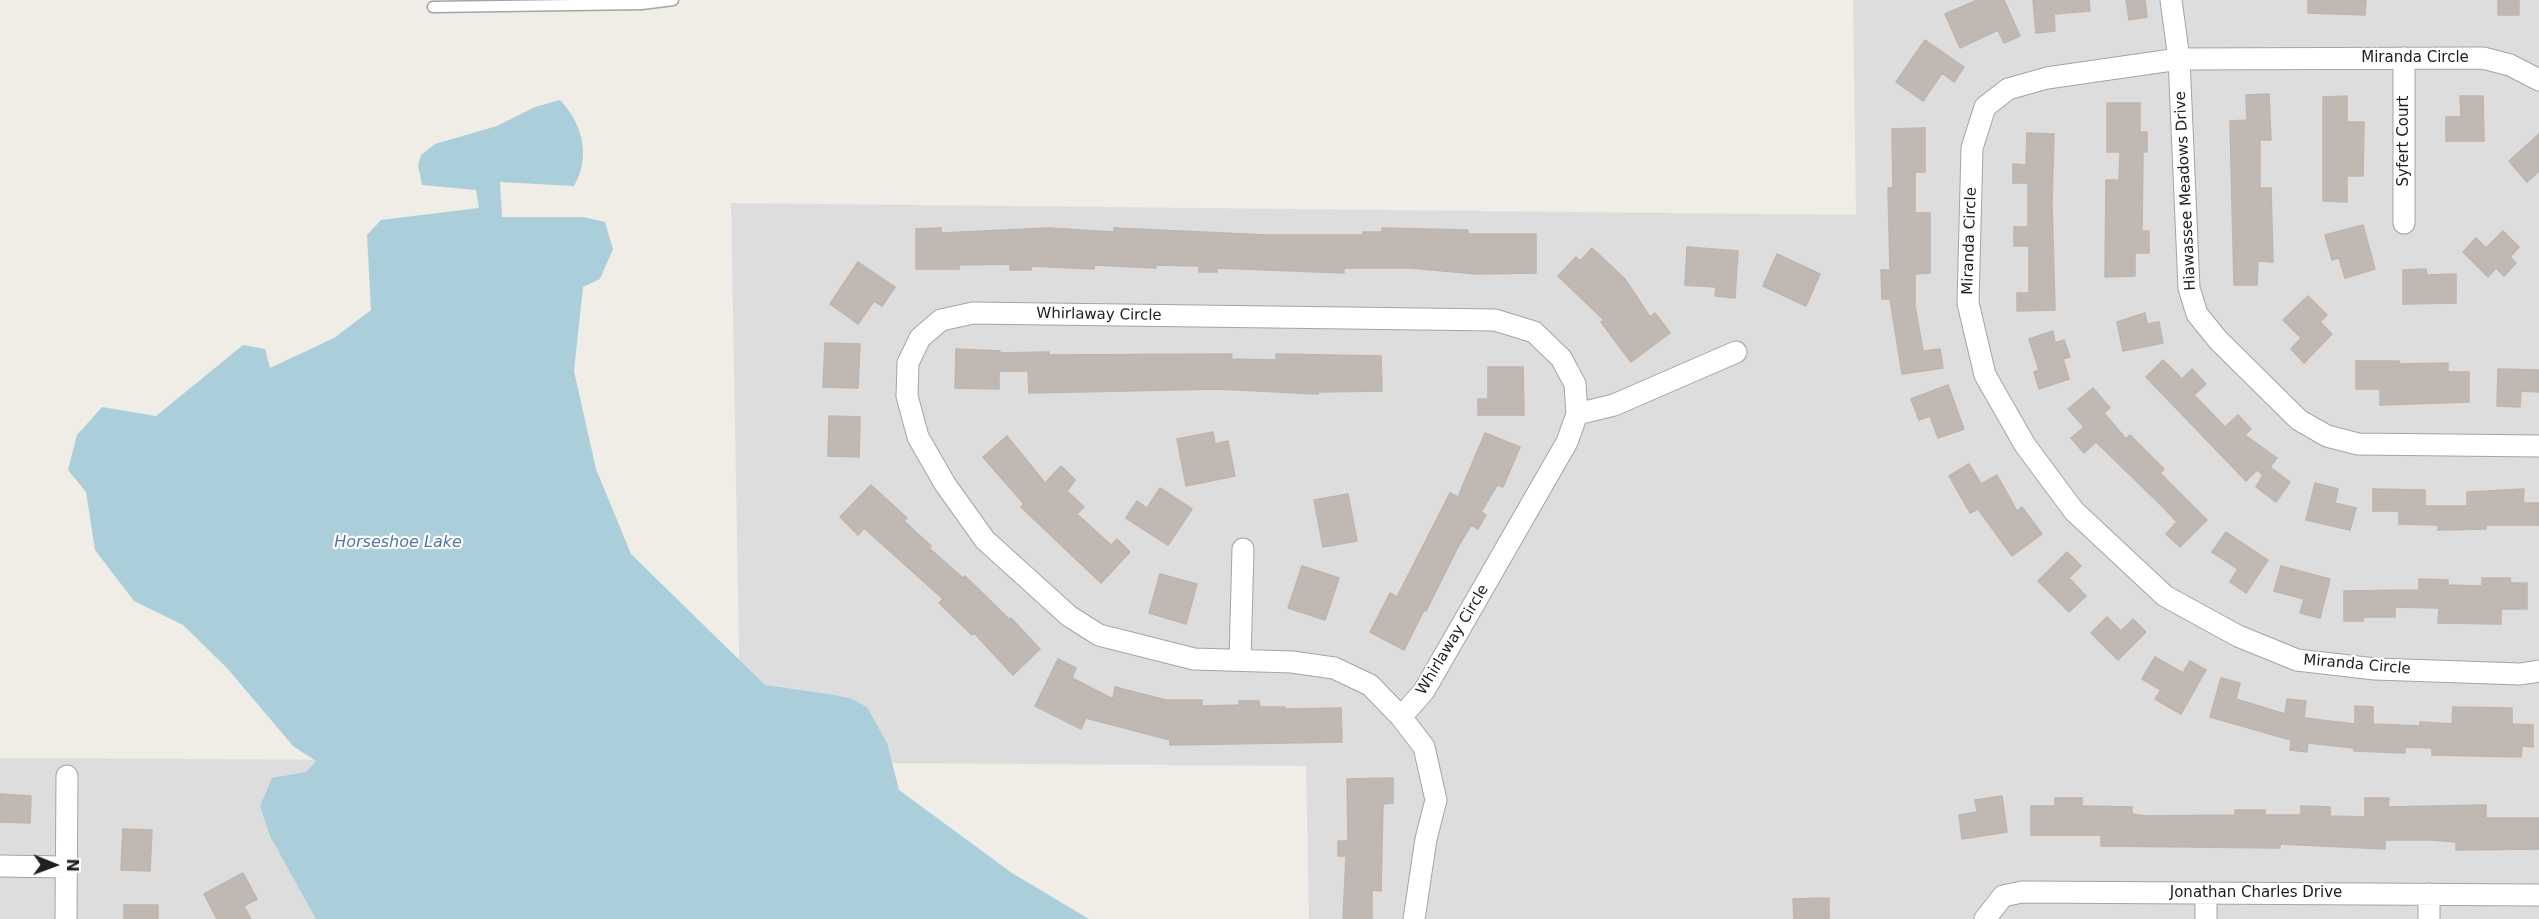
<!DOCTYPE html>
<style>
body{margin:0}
#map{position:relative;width:2539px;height:919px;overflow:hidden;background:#f0ede7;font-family:"DejaVu Sans",sans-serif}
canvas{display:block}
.north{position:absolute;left:24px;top:835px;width:60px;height:60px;-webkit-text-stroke:4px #fff;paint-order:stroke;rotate:91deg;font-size:16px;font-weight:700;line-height:24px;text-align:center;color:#202020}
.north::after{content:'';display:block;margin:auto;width:21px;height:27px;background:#202020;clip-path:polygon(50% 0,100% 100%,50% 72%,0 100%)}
</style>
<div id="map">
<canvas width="2539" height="919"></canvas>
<div class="north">N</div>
</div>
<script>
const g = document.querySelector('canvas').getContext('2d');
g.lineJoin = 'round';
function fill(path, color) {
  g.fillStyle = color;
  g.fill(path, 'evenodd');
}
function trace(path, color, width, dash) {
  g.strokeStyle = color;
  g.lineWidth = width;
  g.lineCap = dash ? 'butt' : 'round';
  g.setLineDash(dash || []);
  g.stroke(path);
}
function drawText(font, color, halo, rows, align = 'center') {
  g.font = font + ' "DejaVu Sans",sans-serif';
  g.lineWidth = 4.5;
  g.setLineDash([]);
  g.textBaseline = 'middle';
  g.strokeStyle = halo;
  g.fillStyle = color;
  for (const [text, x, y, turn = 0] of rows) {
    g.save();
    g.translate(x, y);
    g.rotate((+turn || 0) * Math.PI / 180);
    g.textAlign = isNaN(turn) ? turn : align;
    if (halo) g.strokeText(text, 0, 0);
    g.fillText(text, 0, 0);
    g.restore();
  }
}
fill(new Path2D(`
 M 1853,0 L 2539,0 L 2539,919 L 1309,919 L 1306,766 L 742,762 L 744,919 L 0,919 L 0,758 L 741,762 L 731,203 L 1856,215 Z`), '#dedddd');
fill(new Path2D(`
 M 560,100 C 583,124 591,157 574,186 L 500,182 L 502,217 L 583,217 L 605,222 L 613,249 L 600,279 L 583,287 L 574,371 L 596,469 L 631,554 L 765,685 L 835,695 L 852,699 L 867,707 L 887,743 L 899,790 L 1012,873 L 1089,919 L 316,919 L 270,836 L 260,806 L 272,778 L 306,772 L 316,761 L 293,746 L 227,668 L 183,625 L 134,601 L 95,550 L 86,492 L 68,470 L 77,435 L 102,407 L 156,416 L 243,345 L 265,349 L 270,368 L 334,338 L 371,310 L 367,235 L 381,220 L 479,208 L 476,190 L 422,185 L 418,165 L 421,155 L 435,144 L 497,126 L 535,107 Z`), '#aacfdb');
const building = new Path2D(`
 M 1977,0 L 2004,0 L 2020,36 L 2004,43 L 1998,30 L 1960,48 L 1945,14 Z
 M 2033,0 L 2089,0 L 2090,11 L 2054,14 L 2055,31 L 2036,33 Z
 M 2126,0 L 2145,0 L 2147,17 L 2129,20 Z
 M 2308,0 L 2366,0 L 2365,15 L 2308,13 Z
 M 2498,0 L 2519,0 L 2519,15 L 2498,15 Z
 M 1925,40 L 1964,67 L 1954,82 L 1942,73 L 1923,101 L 1896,82 Z
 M 2269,94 L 2271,140 L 2260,140 L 2260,188 L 2271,188 L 2273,262 L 2258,261 L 2257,285 L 2234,285 L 2230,121 L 2247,120 L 2246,95 Z
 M 2347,96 L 2347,122 L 2364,122 L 2363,176 L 2347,176 L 2347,202 L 2323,201 L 2323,97 Z
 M 2460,96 L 2483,96 L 2484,141 L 2446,141 L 2446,117 L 2461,117 Z
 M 2107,103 L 2140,103 L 2140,132 L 2147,132 L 2147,152 L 2143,152 L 2142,231 L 2149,231 L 2149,253 L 2135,253 L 2135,276 L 2105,277 L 2106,180 L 2119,180 L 2120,152 L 2107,152 Z
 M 1925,128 L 1925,172 L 1915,172 L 1915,213 L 1930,213 L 1930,273 L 1915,274 L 1915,306 L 1923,351 L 1940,349 L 1943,368 L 1902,374 L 1890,299 L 1882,299 L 1881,270 L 1890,270 L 1888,188 L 1893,188 L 1892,129 Z
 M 2027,133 L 2054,134 L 2052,202 L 2055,310 L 2017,311 L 2017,293 L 2029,293 L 2029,246 L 2014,246 L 2014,227 L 2028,227 L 2028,183 L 2013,183 L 2013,164 L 2026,165 Z
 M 2539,134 L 2539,171 L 2527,182 L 2509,161 Z
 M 2363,225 L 2375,269 L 2345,278 L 2339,258 L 2332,260 L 2325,235 Z
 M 941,228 L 941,233 L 1048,228 L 1114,232 L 1114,228 L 1267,235 L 1363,235 L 1363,232 L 1382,232 L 1382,228 L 1468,230 L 1468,234 L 1536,234 L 1536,273 L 1476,274 L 1411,268 L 1344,268 L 1344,273 L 1217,268 L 1217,272 L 1199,272 L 1199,266 L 1156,265 L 1156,268 L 1094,265 L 1094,269 L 1031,266 L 1031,270 L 1010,270 L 1010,264 L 959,265 L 959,269 L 916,269 L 916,229 Z
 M 2503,231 L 2519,247 L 2510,257 L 2516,263 L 2504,276 L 2496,268 L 2488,277 L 2463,252 L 2476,238 L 2486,248 Z
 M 1687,247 L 1738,251 L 1735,298 L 1715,296 L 1716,287 L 1685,285 Z
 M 1592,248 L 1625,279 L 1650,317 L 1655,313 L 1670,333 L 1631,362 L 1601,322 L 1604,320 L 1558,276 L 1576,257 L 1580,261 Z
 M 1777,254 L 1820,274 L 1806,306 L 1763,286 Z
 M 858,262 L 895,287 L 882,306 L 874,301 L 858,324 L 830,304 Z
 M 2426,269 L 2427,275 L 2456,274 L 2456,303 L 2403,304 L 2403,270 Z
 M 2308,296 L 2327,315 L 2320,322 L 2332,334 L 2304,363 L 2291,349 L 2301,338 L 2283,320 Z
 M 2145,313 L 2147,324 L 2159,322 L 2163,343 L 2123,351 L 2117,322 Z
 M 2053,331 L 2055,343 L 2064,340 L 2070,357 L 2063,359 L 2069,379 L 2039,389 L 2034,372 L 2039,370 L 2029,339 Z
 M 825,343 L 860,344 L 858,388 L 823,387 Z
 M 956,349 L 1000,351 L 1000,353 L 1049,352 L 1049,355 L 1232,354 L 1231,359 L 1276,360 L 1276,354 L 1381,356 L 1382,391 L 1318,392 L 1318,394 L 1218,389 L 1029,393 L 1028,371 L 999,371 L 999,389 L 955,388 Z
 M 2163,360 L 2182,379 L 2192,369 L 2206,384 L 2194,395 L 2225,427 L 2238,415 L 2251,429 L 2245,435 L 2277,458 L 2270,467 L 2290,482 L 2276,502 L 2256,487 L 2263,475 L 2257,470 L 2246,481 L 2146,377 Z
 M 2356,361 L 2399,361 L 2400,364 L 2448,363 L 2448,372 L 2469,372 L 2469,402 L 2380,405 L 2380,389 L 2356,389 Z
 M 1488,367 L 1523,367 L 1524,415 L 1478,415 L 1478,399 L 1488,399 Z
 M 2498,369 L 2539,370 L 2539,392 L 2521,391 L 2520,407 L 2497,406 Z
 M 1948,385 L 1964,429 L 1938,438 L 1930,416 L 1919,420 L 1911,399 Z
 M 2093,388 L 2110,408 L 2104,413 L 2126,439 L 2130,435 L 2164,469 L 2160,473 L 2207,520 L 2180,547 L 2166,534 L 2177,522 L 2164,508 L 2096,442 L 2084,453 L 2071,438 L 2084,427 L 2068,409 Z
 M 829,416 L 860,417 L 859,457 L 828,456 Z
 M 1213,432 L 1215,444 L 1228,441 L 1235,476 L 1186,486 L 1177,439 Z
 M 1485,433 L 1520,447 L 1503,487 L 1497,485 L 1481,512 L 1486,515 L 1478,529 L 1471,525 L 1459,545 L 1426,611 L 1424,610 L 1404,650 L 1370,632 L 1390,593 L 1397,597 L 1450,493 L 1458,497 Z
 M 1007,436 L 1045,483 L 1061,466 L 1075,480 L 1067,491 L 1084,507 L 1077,514 L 1111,545 L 1117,539 L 1130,552 L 1101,583 L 1021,507 L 1024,504 L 983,457 Z
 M 1969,464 L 1981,484 L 1997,475 L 2017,511 L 2022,507 L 2042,534 L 2012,556 L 1978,509 L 1970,513 L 1949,476 Z
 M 2315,483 L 2338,489 L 2335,503 L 2356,508 L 2350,530 L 2306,520 Z
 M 871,485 L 907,518 L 904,521 L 931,546 L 929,548 L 963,578 L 965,576 L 1009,619 L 1011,618 L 1040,649 L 1013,675 L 974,633 L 972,635 L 939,603 L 943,599 L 864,528 L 858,535 L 840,517 Z
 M 1160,488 L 1192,509 L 1168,545 L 1126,518 L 1137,501 L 1147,508 Z
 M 2373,489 L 2425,490 L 2425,506 L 2467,506 L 2467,492 L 2524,489 L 2523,503 L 2539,503 L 2539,525 L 2486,525 L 2486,529 L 2438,530 L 2438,525 L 2399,524 L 2399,511 L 2373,511 Z
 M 1348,494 L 1357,541 L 1323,547 L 1314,500 Z
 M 2226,532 L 2268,560 L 2246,593 L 2230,582 L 2238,569 L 2212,552 Z
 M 2067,552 L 2081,566 L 2069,578 L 2086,596 L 2069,612 L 2038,581 Z
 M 1302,566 L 1339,578 L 1325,620 L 1288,608 Z
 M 2281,566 L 2330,579 L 2320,618 L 2300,613 L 2304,599 L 2274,591 Z
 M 1160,574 L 1197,584 L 1186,624 L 1149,613 Z
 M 2482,578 L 2510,578 L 2511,583 L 2527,583 L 2527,609 L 2501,609 L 2501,624 L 2438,623 L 2439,608 L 2395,607 L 2395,617 L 2363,617 L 2363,621 L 2344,621 L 2344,591 L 2419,590 L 2419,579 L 2448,580 L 2448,585 L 2482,586 Z
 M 2107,617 L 2121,631 L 2133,619 L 2146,632 L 2118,660 L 2091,633 Z
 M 2155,657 L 2183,673 L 2190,661 L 2206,670 L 2181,714 L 2155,699 L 2161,690 L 2142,679 Z
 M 1058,659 L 1076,668 L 1072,678 L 1113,699 L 1115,687 L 1166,700 L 1202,700 L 1202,706 L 1239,705 L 1239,701 L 1259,701 L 1260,707 L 1285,707 L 1285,709 L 1341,708 L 1342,742 L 1170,745 L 1170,740 L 1086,718 L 1081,729 L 1035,706 Z
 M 2221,678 L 2240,683 L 2236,699 L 2285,714 L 2287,699 L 2306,701 L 2304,718 L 2355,724 L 2355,706 L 2373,707 L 2373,724 L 2420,726 L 2420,722 L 2452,724 L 2453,707 L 2512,708 L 2512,724 L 2533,725 L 2533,747 L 2522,746 L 2521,757 L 2432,755 L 2432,748 L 2405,747 L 2405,753 L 2354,751 L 2354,748 L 2308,743 L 2307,752 L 2290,750 L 2291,740 L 2210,717 Z
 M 1393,778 L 1393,803 L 1383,804 L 1381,891 L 1372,890 L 1372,919 L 1343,919 L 1346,856 L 1338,856 L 1338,841 L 1348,841 L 1347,779 Z
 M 0,794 L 31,796 L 30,823 L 0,822 Z
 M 2002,796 L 2007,832 L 1962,839 L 1959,815 L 1977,812 L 1975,800 Z
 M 2055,798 L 2082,798 L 2082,806 L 2132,807 L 2132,814 L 2146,816 L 2235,815 L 2235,810 L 2265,810 L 2265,815 L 2301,815 L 2301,806 L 2330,807 L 2330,816 L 2365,817 L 2365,798 L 2389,798 L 2388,807 L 2486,805 L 2486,818 L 2539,818 L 2539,849 L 2456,850 L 2456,842 L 2432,840 L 2385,840 L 2385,849 L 2280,844 L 2280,848 L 2101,846 L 2101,835 L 2031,835 L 2031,806 L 2055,806 Z
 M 123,829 L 152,830 L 150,871 L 121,870 Z
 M 243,873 L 257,899 L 244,906 L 251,919 L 217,919 L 204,894 Z
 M 1829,898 L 1829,919 L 1794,919 L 1793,899 Z
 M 124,905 L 158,905 L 158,919 L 124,919 Z`);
fill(building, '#c0b9b3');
trace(building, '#c1b4aa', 1.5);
const lane = new Path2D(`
 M 433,7 L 642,4 L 673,0`);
const street = new Path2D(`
 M 2171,0 L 2179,59 L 2189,288 L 2197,314 L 2218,340 L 2299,420 L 2327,436 L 2358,444 L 2539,446
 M 2539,80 L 2510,65 L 2483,58 L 2179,59 L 2047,78 L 2008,89 L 1985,107 L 1972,148 L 1968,303 L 1985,375 L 2025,445 L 2074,511 L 2165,596 L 2238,636 L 2297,660 L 2375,669 L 2520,674 L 2539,671
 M 2404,223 L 2404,58
 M 1577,414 L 1614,405 L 1736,352
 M 1240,660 L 1243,549
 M 1401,717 L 1424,691 L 1567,442 L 1577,414 L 1575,384 L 1561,358 L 1534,332 L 1495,320 L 973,313 L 941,320 L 920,338 L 908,363 L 907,396 L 918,437 L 945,484 L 985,540 L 1069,616 L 1099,635 L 1194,659 L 1292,662 L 1334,668 L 1370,685 L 1401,717 L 1424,747 L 1436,800 L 1426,839 L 1414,919
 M 0,866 L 66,867
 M 2206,893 L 2206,919
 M 2429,894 L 2429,919
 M 66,919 L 67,776
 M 1985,919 L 2003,896 L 2022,892 L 2539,895`);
trace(lane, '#a4a4a4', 13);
trace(street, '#a4a4a4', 23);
trace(lane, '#fff', 10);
trace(street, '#fff', 21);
drawText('15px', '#202020', '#fff', [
 ["Miranda Circle",2415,58],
 ["Syfert Court",2404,141,-90],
 ["Hiawassee Meadows Drive",2186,191,-93],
 ["Miranda Circle",1970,241,-88],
 ["Whirlaway Circle",1099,315,1],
 ["Whirlaway Circle",1453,640,-59],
 ["Miranda Circle",2357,665,5],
 ["Jonathan Charles Drive",2256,893]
]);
drawText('italic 16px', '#4e78a3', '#fff', [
 ["Horseshoe Lake",398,543]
]);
</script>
